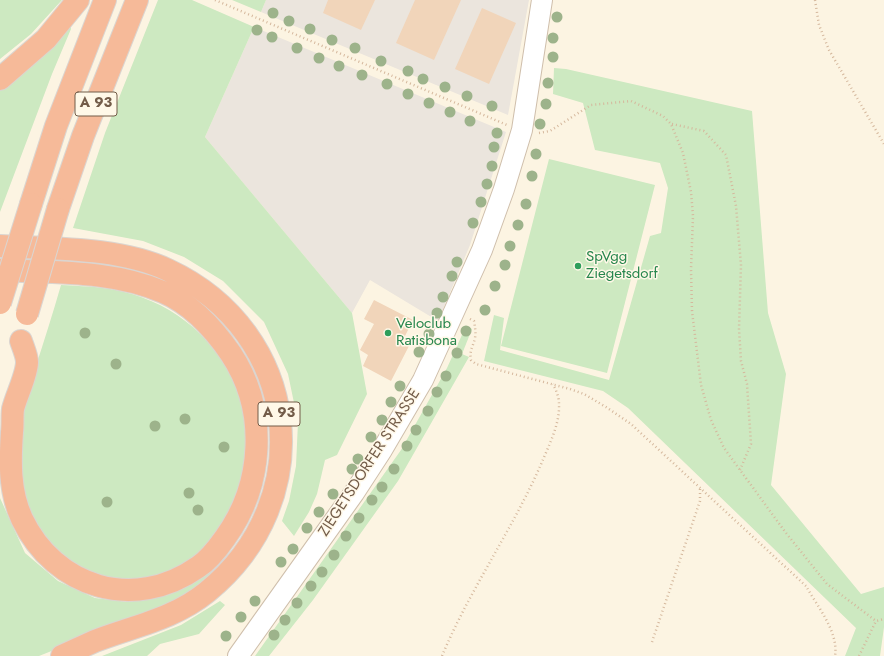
<!DOCTYPE html>
<style>
body{margin:0}
canvas{display:block;background:#fcf4e2}
</style>
<canvas width="884" height="656"></canvas>
<script>
const g = document.querySelector('canvas').getContext('2d');
g.lineJoin = 'round';
function fill(path, color) {
  g.fillStyle = color;
  g.fill(path, 'evenodd');
}
function trace(path, color, width, dash) {
  g.strokeStyle = color;
  g.lineWidth = width;
  g.lineCap = dash ? 'butt' : 'round';
  g.setLineDash(dash || []);
  g.stroke(path);
}
function drawText(font, color, halo, rows, align = 'center') {
  g.font = font + ' Jost,sans-serif';
  g.lineWidth = 3;
  g.setLineDash([]);
  g.textBaseline = 'middle';
  g.strokeStyle = halo;
  g.fillStyle = color;
  for (const [text, x, y, turn = 0] of rows) {
    g.save();
    g.translate(x, y);
    g.rotate((+turn || 0) * Math.PI / 180);
    g.textAlign = isNaN(turn) ? turn : align;
    if (halo) g.strokeText(text, 0, 0);
    g.fillText(text, 0, 0);
    g.restore();
  }
}
fill(new Path2D(`
 M 266,0 L 529,0 L 508,115 L 261,12 Z
 M 254,27 L 506,132 L 470,245 L 438,321 L 370,280 L 352,313 L 205,137 Z`), '#ebe5dd');
fill(new Path2D(`
 M 0,0 L 62,0 L 31,34 L 0,59 Z
 M 158,0 L 192,0 L 254,27 L 205,137 L 352,313 L 367,394 L 337,455 L 325,460 L 317,494 L 309,512 L 294,536 L 282,521 L 289,501 L 296,466 L 298,422 L 288,374 L 264,322 L 223,281 L 184,257 L 143,241 L 73,228 L 105,133 Z
 M 232,0 L 266,0 L 261,12 Z
 M 70,24 L 71,29 L 52,74 L 0,212 L 0,90 Z
 M 554,68 L 566,69 L 752,111 L 768,313 L 786,374 L 771,485 L 861,594 L 884,587 L 884,627 L 880,656 L 845,656 L 856,628 L 628,408 L 603,391 L 484,361 L 494,315 L 504,318 L 500,350 L 609,380 L 650,236 L 661,233 L 668,188 L 660,163 L 595,150 L 583,103 L 553,94 Z
 M 549,159 L 655,185 L 607,373 L 501,346 Z
 M 61,285 C 75,286 89,286 103,288 C 158,295 204,325 230,374 C 247,406 250,441 242,476 C 231,528 197,568 144,578 C 138,579 132,581 127,581 C 119,581 110,577 102,576 C 90,573 73,567 64,560 C 34,536 18,497 17,460 C 16,429 26,398 35,369 C 44,341 53,313 61,285 Z
 M 466,326 L 472,329 L 462,354 L 469,357 L 398,481 L 313,600 L 269,656 L 255,656 L 401,450 L 447,368 Z
 M 0,498 L 25,553 L 58,581 L 95,598 L 128,602 L 168,595 L 203,577 L 220,560 L 226,562 L 210,580 L 177,601 L 39,656 L 0,656 Z
 M 220,601 L 225,605 L 199,634 L 160,644 L 147,656 L 102,656 L 181,625 Z`), '#cde9c1');
fill(new Path2D(`
 M 328,0 L 375,0 L 361,30 L 323,13 Z
 M 415,0 L 461,0 L 434,60 L 396,43 Z
 M 482,8 L 516,23 L 489,84 L 455,69 Z
 M 374,300 L 413,320 L 402,342 L 409,346 L 391,381 L 363,366 L 368,355 L 360,350 L 374,324 L 364,319 Z`), '#f1d5ba');
const minor = new Path2D(`
 M 238,656 L 354,493 L 382,450 L 423,380 L 482,250 L 504,189 L 522,130 L 542,0`);
const highway = new Path2D(`
 M 0,79 L 46,39 L 78,0
 M 31,204 L 56,126 L 105,0
 M 58,209 L 83,136 L 137,0
 M 0,246 C 53,249 119,247 168,270 C 301,332 320,500 207,592 C 174,619 134,626 95,641 C 84,646 73,651 62,656
 M 0,270 C 54,273 112,270 163,292 C 191,304 214,329 231,354 C 268,410 264,484 225,538 C 218,548 209,560 198,567 C 134,612 55,588 22,519 C 9,491 10,461 12,432 C 13,424 12,416 13,409 C 16,396 27,375 27,362 C 27,356 23,347 21,341`);
trace(minor, '#cfbfac', 22);
trace(highway, '#dbd5d0', 24);
trace(new Path2D(`
 M 215,0 L 507,125
 M 815,0 L 819,25 L 829,50 L 884,144
 M 672,124 L 704,131 L 726,155 L 736,206 L 741,265 L 739,329 L 741,361 L 747,384 L 751,444 L 740,470
 M 539,133 L 550,131 L 591,105 L 631,101 L 663,116 L 671,124 L 683,153 L 691,192 L 693,216 L 691,269 L 692,311 L 701,385 L 711,420 L 724,448 L 786,533 L 827,584 L 876,621 L 884,619
 M 470,319 L 474,321 C 475,327 476,332 475,338 C 473,347 469,351 471,360 L 476,364 L 570,389 L 584,394 L 606,407 L 631,424 L 806,586 C 817,606 839,632 835,656
 M 652,642 L 700,501 L 700,489
 M 442,656 C 470,589 513,529 542,462 C 549,445 560,424 559,404 C 559,397 556,390 553,384
 M 859,656 L 876,621`), '#d5b89d', 2.5, [1, 3]);
trace(minor, '#fff', 20);
trace(highway, '#f6ba99', 22);
const highwayBridge = new Path2D(`
 M 0,303 L 31,204
 M 27,314 L 58,209`);
trace(highwayBridge, '#dbd5d0', 24, []);
trace(highwayBridge, '#f6ba99', 22);
g.fillStyle = '#9db38b';
for (const [x, y] of [
 [273,13],
 [557,17],
 [289,21],
 [310,29],
 [257,30],
 [272,37],
 [553,38],
 [332,40],
 [297,48],
 [355,48],
 [553,57],
 [319,58],
 [381,61],
 [339,66],
 [408,71],
 [362,75],
 [423,79],
 [548,83],
 [387,84],
 [445,87],
 [408,94],
 [467,96],
 [429,103],
 [546,104],
 [492,106],
 [450,112],
 [470,121],
 [540,124],
 [497,133],
 [494,147],
 [536,154],
 [492,166],
 [532,176],
 [487,184],
 [481,202],
 [526,204],
 [473,223],
 [518,225],
 [510,246],
 [457,262],
 [505,265],
 [452,276],
 [495,286],
 [443,297],
 [485,310],
 [437,313],
 [466,331],
 [85,333],
 [429,334],
 [419,352],
 [457,353],
 [116,364],
 [446,376],
 [400,386],
 [437,392],
 [391,402],
 [428,411],
 [185,419],
 [382,420],
 [155,426],
 [416,430],
 [371,437],
 [407,446],
 [224,447],
 [358,459],
 [352,469],
 [394,469],
 [382,487],
 [189,493],
 [333,494],
 [372,500],
 [107,502],
 [198,510],
 [319,512],
 [359,518],
 [307,528],
 [346,536],
 [293,549],
 [334,555],
 [281,562],
 [322,572],
 [311,586],
 [255,601],
 [297,603],
 [241,617],
 [285,620],
 [274,635],
 [226,636]
]) {
  g.beginPath();
  g.arc(x, y, 5.5, 0, 2 * Math.PI);
  g.fill();
}
for (const [x, y, r, color] of [
 [578,266,4,"#2e9e5b"],
 [388,333,4,"#2e9e5b"]
]) {
  const dot = new Path2D();
  dot.arc(x, y, r, 0, 2 * Math.PI);
  g.fillStyle = color;
  g.fill(dot);
  trace(dot, '#fff8e8', 1.5);
}
for (const [x, y, w] of [
 [96,104,42],
 [279,414,42]
]) {
  const box = new Path2D();
  box.roundRect(x - w / 2, y - 12, w, 24, 3);
  g.fillStyle = '#fff8e8';
  g.fill(box);
  trace(box, '#735c49', 1);
}
drawText('bold 14px', '#735c49', null, [
 ["A 93",96,104],
 ["A 93",279,414]
]);
drawText('15px', '#27864d', '#fff8e8', [
 ["SpVgg",586,257],
 ["Ziegetsdorf",586,274],
 ["Veloclub",396,324],
 ["Ratisbona",396,341]
], 'left');
drawText('15px', '#735c49', '#fff8e8', [
 ["ZIEGETSDORFER STRASSE",370,463,-57]
]);
</script>
